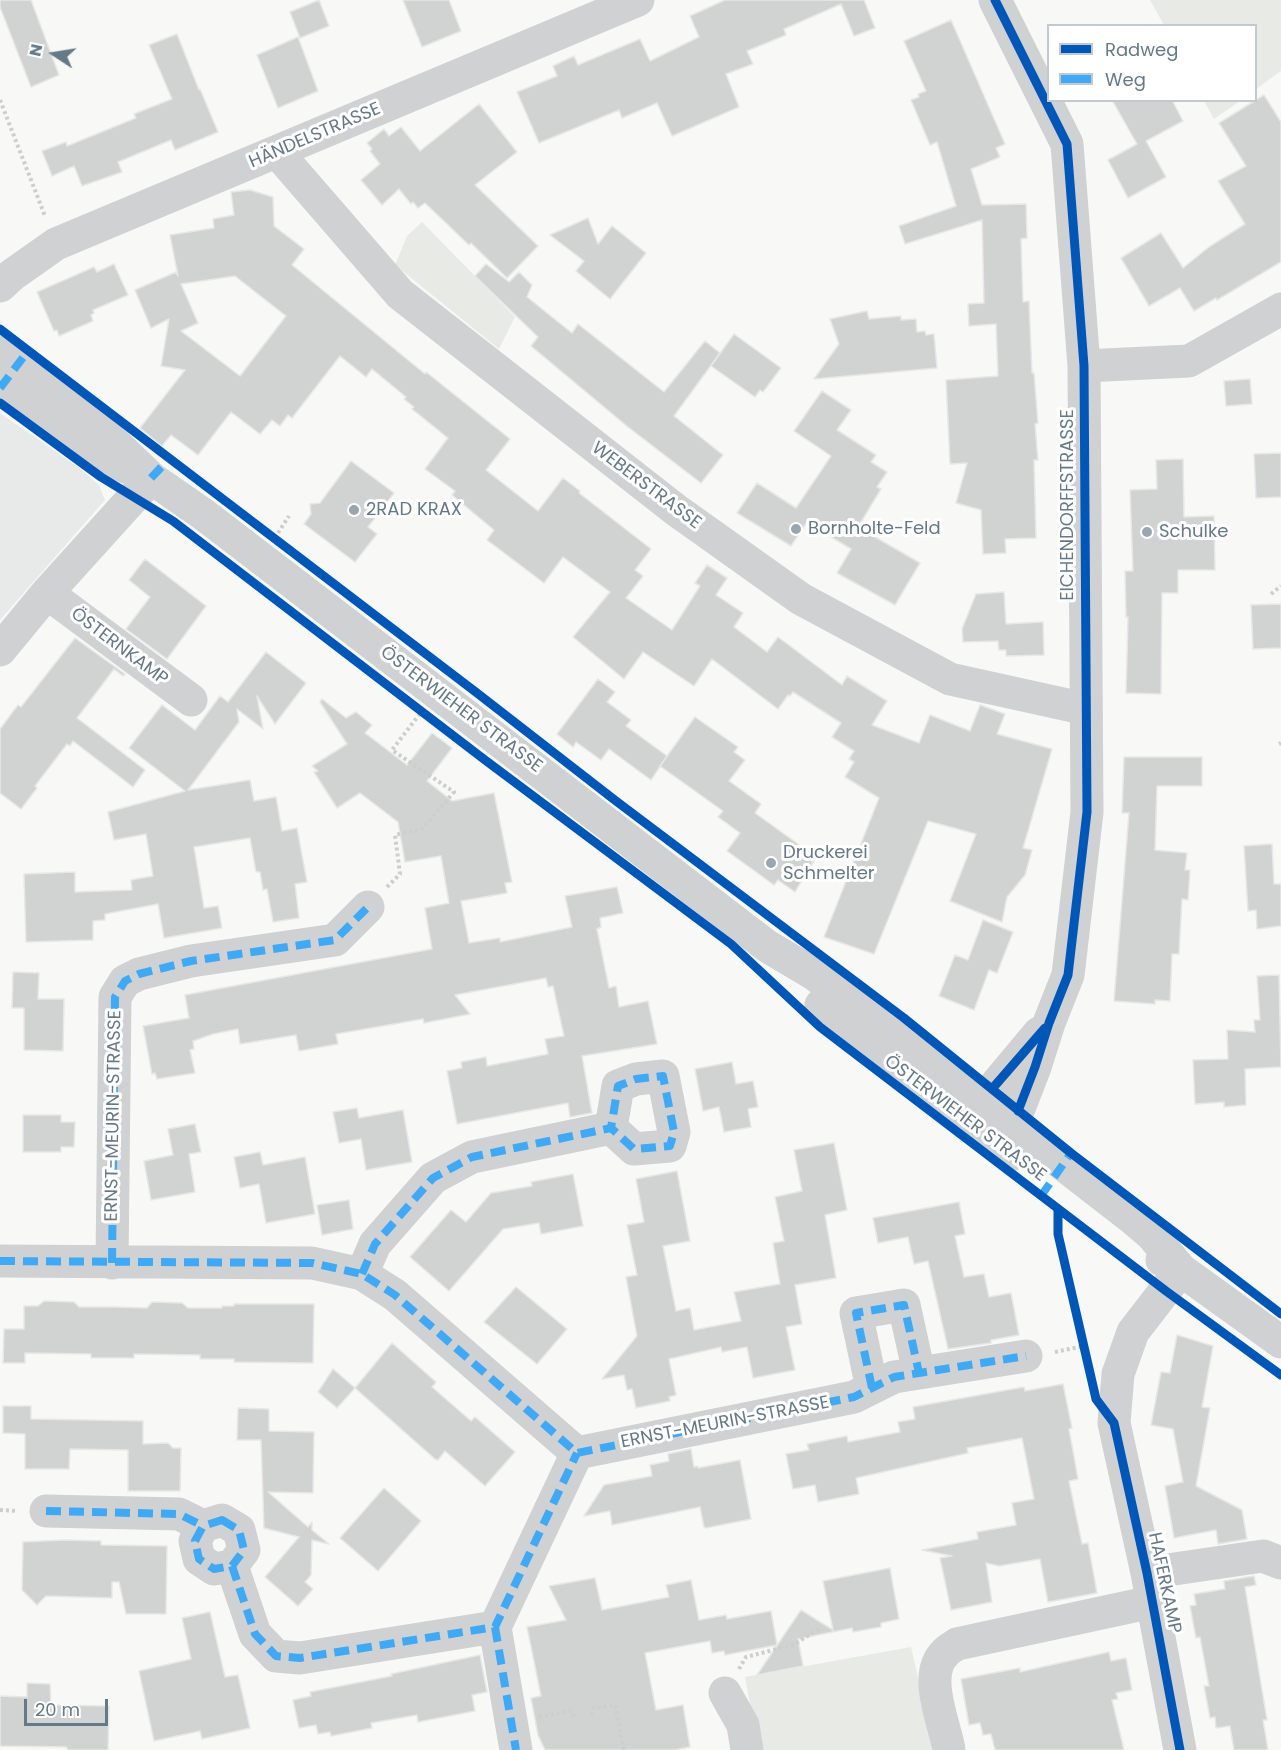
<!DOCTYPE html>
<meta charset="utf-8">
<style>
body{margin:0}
#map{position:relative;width:1281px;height:1750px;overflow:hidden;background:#f8f8f7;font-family:Poppins,sans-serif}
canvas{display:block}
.legend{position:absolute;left:1047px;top:24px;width:210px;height:78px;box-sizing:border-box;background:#fff;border:2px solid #c2c9cf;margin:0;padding:8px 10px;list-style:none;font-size:18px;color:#667988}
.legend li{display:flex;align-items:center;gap:12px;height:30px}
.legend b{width:30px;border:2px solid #c2c9cf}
.north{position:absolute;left:24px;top:24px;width:60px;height:60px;-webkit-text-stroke:4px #fff;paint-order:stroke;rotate:282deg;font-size:16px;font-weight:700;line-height:24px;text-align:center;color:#667988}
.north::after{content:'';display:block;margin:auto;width:21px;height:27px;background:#667988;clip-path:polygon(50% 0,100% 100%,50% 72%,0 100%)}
.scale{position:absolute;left:24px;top:1699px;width:84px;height:27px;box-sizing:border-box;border:3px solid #667988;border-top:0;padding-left:8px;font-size:18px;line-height:21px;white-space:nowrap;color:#667988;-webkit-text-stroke:4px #fff;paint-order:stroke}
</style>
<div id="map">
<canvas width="1281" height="1750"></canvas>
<ul class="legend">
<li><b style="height:8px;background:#0057b8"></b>Radweg</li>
<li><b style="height:8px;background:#3fa9f5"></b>Weg</li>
</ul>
<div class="north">N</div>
<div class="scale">20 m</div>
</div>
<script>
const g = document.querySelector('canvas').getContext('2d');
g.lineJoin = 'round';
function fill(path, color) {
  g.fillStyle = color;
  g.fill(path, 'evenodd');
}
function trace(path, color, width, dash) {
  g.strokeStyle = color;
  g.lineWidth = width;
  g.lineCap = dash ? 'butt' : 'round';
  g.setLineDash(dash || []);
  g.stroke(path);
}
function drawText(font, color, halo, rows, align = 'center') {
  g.font = font + ' Poppins,sans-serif';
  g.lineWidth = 6;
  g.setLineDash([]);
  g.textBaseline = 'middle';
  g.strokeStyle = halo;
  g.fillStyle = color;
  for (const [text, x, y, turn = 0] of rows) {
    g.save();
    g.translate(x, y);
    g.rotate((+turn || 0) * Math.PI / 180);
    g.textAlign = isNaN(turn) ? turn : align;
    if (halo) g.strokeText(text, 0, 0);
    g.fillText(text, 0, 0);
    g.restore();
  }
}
fill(new Path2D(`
 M 0,413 L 78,467 L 99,485 L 105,500 L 0,620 Z`), '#e8e9e9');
fill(new Path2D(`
 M 1150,0 L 1281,0 L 1281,71 L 1256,89 L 1256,26 L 1164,25 Z
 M 1204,101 L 1240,101 L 1214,119 Z
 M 422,222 L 515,317 L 499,349 L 395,265 L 407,236 Z
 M 911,1647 L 935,1750 L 758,1750 L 745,1677 Z`), '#e8ebe5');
const building = new Path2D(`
 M 0,0 L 31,0 L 59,75 L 31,87 L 0,7 Z
 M 319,0 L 329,26 L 300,38 L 290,12 Z
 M 403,0 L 449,0 L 461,31 L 422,47 Z
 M 725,0 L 864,0 L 875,28 L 854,36 L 841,4 L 784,29 L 786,35 L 747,51 L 753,64 L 726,74 L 739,107 L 672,136 L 657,103 L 622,118 L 619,110 L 539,143 L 517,92 L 557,76 L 553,66 L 574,56 L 578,65 L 640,39 L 650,61 L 699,37 L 690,16 Z
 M 951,20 L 1005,144 L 996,148 L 1000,157 L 971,169 L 982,205 L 1026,204 L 1027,238 L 1021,239 L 1023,302 L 1029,301 L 1032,373 L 1034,373 L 1038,423 L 1035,424 L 1038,460 L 1034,460 L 1036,538 L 1005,539 L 1006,553 L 983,554 L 981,510 L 956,503 L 967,463 L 950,464 L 946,380 L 998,376 L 996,324 L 969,326 L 968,304 L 984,303 L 982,220 L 905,244 L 899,226 L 956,206 L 937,142 L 930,145 L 911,100 L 919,97 L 918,94 L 926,91 L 904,41 Z
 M 177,34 L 199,90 L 200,89 L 218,132 L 175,150 L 171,140 L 118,162 L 122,172 L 82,186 L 74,166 L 52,176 L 42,151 L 66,142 L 67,146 L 136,118 L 134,114 L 172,99 L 149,45 Z
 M 298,37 L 318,91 L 278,108 L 257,55 Z
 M 1264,95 L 1281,122 L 1281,262 L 1217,300 L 1216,298 L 1194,311 L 1180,288 L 1149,306 L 1121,258 L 1161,233 L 1183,268 L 1209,247 L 1245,224 L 1218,181 L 1246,166 L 1219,123 Z
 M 1112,100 L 1172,100 L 1183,121 L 1146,141 L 1166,177 L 1128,198 L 1108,160 L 1137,144 Z
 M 479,104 L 517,152 L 475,185 L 538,246 L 507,278 L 471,243 L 469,245 L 425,203 L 418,208 L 413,202 L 411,204 L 399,189 L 382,205 L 361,180 L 380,164 L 370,151 L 372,149 L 367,143 L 384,129 L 389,136 L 401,127 L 420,151 Z
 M 250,190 L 273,197 L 274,226 L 304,249 L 292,265 L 425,374 L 426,372 L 510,439 L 486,470 L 538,511 L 563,478 L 580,491 L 579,493 L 651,549 L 635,570 L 643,576 L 626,598 L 672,630 L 700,586 L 695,583 L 707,565 L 727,578 L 716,595 L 743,613 L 734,627 L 767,652 L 778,637 L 842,685 L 847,676 L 887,701 L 872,725 L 919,743 L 930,715 L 970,731 L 980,705 L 1005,714 L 997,734 L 1052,749 L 1023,848 L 1032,850 L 1025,875 L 1007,897 L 1002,922 L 950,901 L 976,834 L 928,821 L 874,954 L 824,937 L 879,798 L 845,777 L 854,762 L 849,759 L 854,751 L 832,737 L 841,723 L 793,692 L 790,696 L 788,695 L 778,709 L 712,659 L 694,686 L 643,652 L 624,679 L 573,637 L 610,592 L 563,557 L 544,583 L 487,540 L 494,530 L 452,495 L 455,491 L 425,469 L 448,438 L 412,409 L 414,407 L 404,399 L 406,397 L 372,369 L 366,377 L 340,356 L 292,418 L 288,415 L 280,426 L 272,420 L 260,434 L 231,412 L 198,455 L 171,435 L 162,446 L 140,428 L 185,370 L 161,366 L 169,319 L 151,328 L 135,290 L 176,272 L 178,276 L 170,235 L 214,228 L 213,219 L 234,215 L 231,192 ZM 235,276 L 286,316 L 240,376 L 181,331 L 198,323 L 181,284 Z
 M 588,218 L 598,244 L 612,226 L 646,253 L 610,299 L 576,271 L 584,261 L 550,235 Z
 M 114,264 L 128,295 L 93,310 L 94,313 L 91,315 L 93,321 L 59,336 L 57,330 L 54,331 L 37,292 L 94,267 L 97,272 Z
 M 486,264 L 509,282 L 519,272 L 532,285 L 527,297 L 572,333 L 578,324 L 664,392 L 705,341 L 720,353 L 674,416 L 723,455 L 701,483 L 628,427 L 531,346 L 538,337 L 475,276 Z
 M 867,311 L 869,319 L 901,316 L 901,320 L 916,319 L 917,332 L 925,331 L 926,335 L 934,334 L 937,368 L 814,379 L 839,344 L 830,319 Z
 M 734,334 L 781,368 L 763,392 L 760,390 L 755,397 L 711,366 Z
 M 1250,379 L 1252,404 L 1226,406 L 1224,381 Z
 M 822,391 L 851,410 L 837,430 L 876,455 L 871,462 L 887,472 L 877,487 L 881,489 L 858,527 L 920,563 L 895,605 L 837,573 L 851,549 L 807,522 L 791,546 L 737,513 L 757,483 L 796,508 L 831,456 L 794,431 Z
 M 1281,453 L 1281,497 L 1256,498 L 1254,454 Z
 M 1183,459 L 1184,517 L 1214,516 L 1215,570 L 1178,570 L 1178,593 L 1162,593 L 1161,694 L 1126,693 L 1128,617 L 1126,617 L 1125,571 L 1133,571 L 1130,490 L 1157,489 L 1156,460 Z
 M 351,461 L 394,493 L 368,527 L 377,534 L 355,562 L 304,524 L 311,514 L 310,504 L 320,503 Z
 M 145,559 L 206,606 L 167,659 L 126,629 L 150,597 L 129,580 Z
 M 1004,592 L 1006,624 L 1043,622 L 1044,655 L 1006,656 L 1006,650 L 999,650 L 998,641 L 963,642 L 962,629 L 976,594 Z
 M 1281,604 L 1281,648 L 1253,649 L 1251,605 Z
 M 75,638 L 125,674 L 123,676 L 114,669 L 77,718 L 145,770 L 133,787 L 73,741 L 70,746 L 67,744 L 35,786 L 37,788 L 21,809 L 0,793 L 0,729 L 18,705 L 21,707 Z
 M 266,652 L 306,683 L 275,724 L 257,696 L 263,729 L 237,709 L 239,722 L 188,790 L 250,780 L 254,801 L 276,797 L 282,831 L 297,828 L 307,882 L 295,884 L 299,918 L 273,922 L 267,889 L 263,890 L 260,872 L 256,872 L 250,838 L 194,847 L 204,908 L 218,906 L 222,928 L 164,938 L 158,904 L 105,914 L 105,920 L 93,921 L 93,940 L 26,942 L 24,874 L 75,872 L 75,892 L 132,890 L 131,880 L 153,876 L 146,834 L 114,840 L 108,812 L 185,791 L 129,748 L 162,705 L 195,730 L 220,696 L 228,702 Z
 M 598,679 L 615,692 L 607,702 L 631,720 L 626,726 L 667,756 L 651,780 L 609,749 L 601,760 L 576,742 L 573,747 L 557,734 Z
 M 322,699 L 346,718 L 356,712 L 372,725 L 365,733 L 407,765 L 432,733 L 452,748 L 427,781 L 452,801 L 494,793 L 512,882 L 505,883 L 507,893 L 461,901 L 469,943 L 500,938 L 500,942 L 572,927 L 565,896 L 617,887 L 623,913 L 600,918 L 601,927 L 597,929 L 609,988 L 616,986 L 619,1007 L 648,1001 L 657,1044 L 582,1056 L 592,1113 L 570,1117 L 568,1103 L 457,1124 L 447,1071 L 462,1068 L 461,1062 L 486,1057 L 487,1066 L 548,1054 L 545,1039 L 564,1036 L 553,986 L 548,987 L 546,978 L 455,995 L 470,1014 L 424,1023 L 423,1019 L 336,1034 L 338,1044 L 299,1051 L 296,1035 L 240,1044 L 238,1029 L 213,1034 L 193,1041 L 194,1049 L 190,1050 L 195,1073 L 157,1079 L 155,1073 L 152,1074 L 143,1026 L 189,1018 L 185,995 L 432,949 L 425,908 L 449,903 L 441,856 L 405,862 L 398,822 L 360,793 L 337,808 L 314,772 L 318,771 L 312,766 L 347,744 L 320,702 Z
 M 695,717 L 738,747 L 734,752 L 745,760 L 729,781 L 761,804 L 755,813 L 816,857 L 795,892 L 778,880 L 774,885 L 727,851 L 740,833 L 718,817 L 723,811 L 660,766 Z
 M 1124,757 L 1202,757 L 1202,786 L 1157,786 L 1155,850 L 1187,853 L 1185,870 L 1190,870 L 1188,900 L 1182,899 L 1179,954 L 1172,954 L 1170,1001 L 1155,1000 L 1155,1004 L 1114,1001 L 1129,813 L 1122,813 Z
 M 1272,844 L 1274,884 L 1281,884 L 1281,926 L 1257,929 L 1256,910 L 1248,911 L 1244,846 Z
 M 983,920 L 1013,932 L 997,973 L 989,970 L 974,1010 L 939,996 L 955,955 L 968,960 Z
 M 13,972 L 39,973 L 38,999 L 64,999 L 63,1051 L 24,1050 L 24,1008 L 12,1008 Z
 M 1279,975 L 1281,1067 L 1245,1069 L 1246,1105 L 1224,1107 L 1224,1102 L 1195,1104 L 1193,1060 L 1228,1059 L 1227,1030 L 1255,1032 L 1254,1020 L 1260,1020 L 1257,976 Z
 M 732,1062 L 736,1084 L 753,1081 L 758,1107 L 748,1109 L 751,1127 L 724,1132 L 719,1107 L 703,1111 L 695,1069 Z
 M 357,1108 L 359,1118 L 403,1110 L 412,1162 L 366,1170 L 361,1139 L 339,1143 L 333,1112 Z
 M 23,1115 L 61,1115 L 61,1122 L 75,1122 L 74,1147 L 61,1147 L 61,1152 L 23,1152 Z
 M 195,1124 L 201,1152 L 189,1154 L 195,1192 L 151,1200 L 144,1161 L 173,1155 L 168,1129 Z
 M 834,1143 L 847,1210 L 825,1215 L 836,1278 L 795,1285 L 802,1324 L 786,1327 L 795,1370 L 753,1378 L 747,1347 L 722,1352 L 721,1347 L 669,1359 L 676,1395 L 669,1397 L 670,1401 L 636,1408 L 632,1389 L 627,1390 L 624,1375 L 602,1379 L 637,1336 L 626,1277 L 637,1275 L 627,1225 L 644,1222 L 636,1179 L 677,1171 L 690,1241 L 663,1246 L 676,1311 L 690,1308 L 694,1330 L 741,1321 L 734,1292 L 780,1284 L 773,1243 L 784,1241 L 775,1197 L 802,1191 L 794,1150 Z
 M 260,1152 L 263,1165 L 305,1157 L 315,1214 L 266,1223 L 259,1184 L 240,1188 L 234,1157 Z
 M 573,1174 L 583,1226 L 541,1234 L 539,1223 L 503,1229 L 449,1291 L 410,1257 L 451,1210 L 466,1222 L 491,1193 L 532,1186 L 531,1182 Z
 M 349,1200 L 353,1229 L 322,1235 L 317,1205 Z
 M 959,1202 L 965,1234 L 955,1236 L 964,1277 L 984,1274 L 989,1297 L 1011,1293 L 1019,1335 L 991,1340 L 991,1343 L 948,1349 L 928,1261 L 914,1264 L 908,1237 L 878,1243 L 873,1218 Z
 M 516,1287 L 567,1329 L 537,1364 L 484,1322 Z
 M 44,1301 L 74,1302 L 79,1307 L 113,1307 L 147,1308 L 152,1302 L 182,1303 L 188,1308 L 222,1308 L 222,1306 L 234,1306 L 234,1304 L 314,1304 L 313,1363 L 234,1362 L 234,1359 L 200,1359 L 200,1355 L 134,1354 L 134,1358 L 91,1358 L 91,1354 L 25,1353 L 25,1363 L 3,1363 L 4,1329 L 24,1329 L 24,1306 L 38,1306 Z
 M 1177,1335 L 1213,1346 L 1202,1407 L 1210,1408 L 1196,1486 L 1242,1510 L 1247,1539 L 1218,1544 L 1216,1530 L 1174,1538 L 1165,1486 L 1183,1482 L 1173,1429 L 1151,1425 L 1161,1372 L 1170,1373 Z
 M 392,1343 L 436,1382 L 432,1387 L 471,1421 L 475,1417 L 515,1452 L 485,1486 L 445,1451 L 438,1460 L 435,1459 L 355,1388 Z
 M 333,1369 L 355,1388 L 337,1408 L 318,1392 Z
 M 1063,1384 L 1072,1428 L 1069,1429 L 1078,1479 L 1069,1481 L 1082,1544 L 1088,1543 L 1097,1593 L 1048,1602 L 1040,1559 L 999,1566 L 986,1563 L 992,1602 L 951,1610 L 940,1558 L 952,1556 L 922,1550 L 978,1539 L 977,1532 L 1016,1525 L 1012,1503 L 1034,1499 L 1022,1438 L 967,1448 L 968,1453 L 856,1478 L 859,1494 L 818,1502 L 815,1485 L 793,1489 L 786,1454 L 809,1450 L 807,1444 L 847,1436 L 848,1442 L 900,1432 L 898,1422 L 915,1419 L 913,1407 L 1024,1387 L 1025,1391 Z
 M 3,1406 L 31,1406 L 31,1419 L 143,1421 L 143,1444 L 168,1443 L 173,1448 L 181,1448 L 180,1491 L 128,1491 L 128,1450 L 70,1449 L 69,1469 L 25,1469 L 25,1434 L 3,1433 Z
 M 238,1408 L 269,1409 L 269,1431 L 314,1432 L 313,1493 L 268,1492 L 308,1527 L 312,1522 L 312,1530 L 329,1544 L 312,1540 L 311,1575 L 305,1582 L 313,1589 L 298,1606 L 265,1577 L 299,1537 L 264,1528 L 261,1440 L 237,1440 Z
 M 691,1449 L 694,1467 L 698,1466 L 698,1468 L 740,1460 L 751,1519 L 706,1528 L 704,1527 L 700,1507 L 612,1525 L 610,1511 L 584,1516 L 604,1485 L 652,1476 L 650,1465 L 669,1461 L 668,1454 Z
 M 384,1488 L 421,1521 L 378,1571 L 340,1538 Z
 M 64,1540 L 101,1541 L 101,1545 L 167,1546 L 166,1614 L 126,1614 L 119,1582 L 112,1582 L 112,1598 L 46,1596 L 37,1605 L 22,1590 L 23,1542 Z
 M 890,1568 L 899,1619 L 881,1623 L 881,1627 L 853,1632 L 852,1628 L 798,1639 L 803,1666 L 757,1675 L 801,1610 L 833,1630 L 823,1581 Z
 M 1254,1576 L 1256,1585 L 1245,1587 L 1267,1720 L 1263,1720 L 1268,1750 L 1234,1750 L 1230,1726 L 1216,1728 L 1215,1717 L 1210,1718 L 1204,1686 L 1209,1686 L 1200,1637 L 1196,1638 L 1190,1606 L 1196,1605 L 1194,1594 L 1225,1589 L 1224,1581 Z
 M 595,1578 L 602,1610 L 669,1597 L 666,1585 L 691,1580 L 699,1620 L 726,1615 L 727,1619 L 771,1611 L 777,1645 L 725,1655 L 724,1651 L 712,1653 L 710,1641 L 645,1653 L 656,1710 L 683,1705 L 690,1747 L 674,1750 L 545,1750 L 538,1735 L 531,1698 L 541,1696 L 527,1627 L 566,1620 L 549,1586 Z
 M 210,1612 L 225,1677 L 238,1675 L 250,1728 L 202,1739 L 200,1731 L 154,1741 L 139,1671 L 191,1659 L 182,1618 Z
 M 1109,1652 L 1111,1661 L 1126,1658 L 1132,1690 L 1116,1693 L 1118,1699 L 1112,1700 L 1124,1750 L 995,1750 L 991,1734 L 983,1735 L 980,1723 L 969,1725 L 961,1679 L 1020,1668 L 1020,1672 Z
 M 480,1655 L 487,1692 L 472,1695 L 475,1711 L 418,1722 L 417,1715 L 371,1723 L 372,1728 L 331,1736 L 330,1732 L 318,1734 L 316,1725 L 299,1728 L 293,1700 L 311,1696 L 310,1692 L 392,1676 L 391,1674 Z
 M 27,1683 L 50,1684 L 51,1705 L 109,1706 L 108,1750 L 67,1750 L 67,1747 L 0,1746 L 0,1696 L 27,1697 Z`);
fill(building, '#d1d3d3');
trace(building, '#e7e7e6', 1.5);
trace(new Path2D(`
 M 0,100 L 45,216
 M 278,533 L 289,516
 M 1271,594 L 1281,586
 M 1279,744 L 1281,743
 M 387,887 L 400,874 L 395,835 L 422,829 L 454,792 L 392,750 L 419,715
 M 1055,1352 L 1084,1346
 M 0,1510 L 18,1511
 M 739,1669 L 746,1657 L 793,1645 L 820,1628
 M 591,1715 L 593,1708 L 615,1705 L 624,1750
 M 539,1717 L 571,1711 L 575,1718`), '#cdcece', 4, [3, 3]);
trace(new Path2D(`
 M 995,0 L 1067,144 L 1084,366 L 1087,812 L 1068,975 L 1049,1023 L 1035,1067 L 1018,1111 L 995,1143
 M 277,152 L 400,294 L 676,510 L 801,599 L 950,679 L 1086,709
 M 0,286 L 12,275 L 56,244 L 638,0
 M 0,352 L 101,430 L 151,478 L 203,514 L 767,946 L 814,974 L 935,1065 L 1132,1218 L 1152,1235 L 1181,1270
 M 1084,366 L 1189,361 L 1281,309
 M 0,382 L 90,451 L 128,468
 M 47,593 L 191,700
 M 0,650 L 47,593 L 151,478
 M 821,1005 L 861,1040 L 1011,1155
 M 968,1118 L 1039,1033
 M 1162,1260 L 1181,1270 L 1281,1342
 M 0,1261 L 312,1263 L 362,1274 L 395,1295 L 577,1453 L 854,1397 L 894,1377 L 1026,1356
 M 112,1263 L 115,997 L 125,981 L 139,974 L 191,961 L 335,940 L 368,907
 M 362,1274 L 375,1244 L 433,1178 L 472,1157 L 611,1128 L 634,1149 L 670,1146 L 674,1132 L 663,1076 L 636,1079 L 618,1086 L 611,1128
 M 872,1388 L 856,1313 L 904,1305 L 919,1373
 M 46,1511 L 179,1514 L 203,1526
 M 222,1520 L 239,1530 L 244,1550 L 232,1566 L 214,1569 L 199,1559 L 195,1541 L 203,1526 Z
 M 232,1566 L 255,1634 L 276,1656 L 300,1658 L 495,1627 L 577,1453
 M 1147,1573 L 1263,1556 L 1281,1563
 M 495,1627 L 516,1750
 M 725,1693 L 743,1725 L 747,1750
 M 949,1750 C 945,1724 922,1675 945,1653 C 948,1649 953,1647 957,1644 L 1152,1602
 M 1180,1750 L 1147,1573 L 1114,1423 L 1118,1374 L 1133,1332 L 1181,1270`), '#cfd1d2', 33);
trace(new Path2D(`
 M 0,388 L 28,351
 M 151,478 L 170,458
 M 1041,1196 L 1071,1153
 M 0,1261 L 312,1263 L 362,1274 L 395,1295 L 577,1453 L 854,1397 L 894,1377 L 1026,1356
 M 112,1263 L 115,997 L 125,981 L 139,974 L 191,961 L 335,940 L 368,907
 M 362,1274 L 375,1244 L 433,1178 L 472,1157 L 611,1128 L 634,1149 L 670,1146 L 674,1132 L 663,1076 L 636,1079 L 618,1086 L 611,1128
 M 872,1388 L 856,1313 L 904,1305 L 919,1373
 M 46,1511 L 179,1514 L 203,1526
 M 222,1520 L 239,1530 L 244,1550 L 232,1566 L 214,1569 L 199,1559 L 195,1541 L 203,1526 Z
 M 232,1566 L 255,1634 L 276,1656 L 300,1658 L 495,1627 L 577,1453
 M 495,1627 L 516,1750`), '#3fa9f5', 8, [15, 8]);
trace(new Path2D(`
 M 995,0 L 1067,144 L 1084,366 L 1087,812 L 1068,975 L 1049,1023 L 1035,1067 L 1018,1111
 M 0,329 L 477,693 L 616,801 L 904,1018 L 1071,1153 L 1281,1314
 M 0,403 L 101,477 L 173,521 L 485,760 L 731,944 L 820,1027 L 1166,1291 L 1281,1375
 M 992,1089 L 1045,1028
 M 1058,1209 L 1058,1234 L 1096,1399 L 1114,1423 L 1147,1573 L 1180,1750`), '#0057b8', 9);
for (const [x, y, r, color] of [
 [354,510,6,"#99a5af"],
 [796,529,6,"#99a5af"],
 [1147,532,6,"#99a5af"],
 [771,863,6,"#99a5af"]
]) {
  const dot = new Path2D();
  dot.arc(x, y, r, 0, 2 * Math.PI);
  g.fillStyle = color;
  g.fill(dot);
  trace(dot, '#fff', 2);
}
drawText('18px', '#667988', '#fff', [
 ["HÄNDELSTRASSE",315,136,-23],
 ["WEBERSTRASSE",646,486,37],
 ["EICHENDORFFSTRASSE",1068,505,-90],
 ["ÖSTERNKAMP",119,647,37],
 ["ÖSTERWIEHER STRASSE",461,710,37],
 ["ERNST-MEURIN-STRASSE",114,1116,-89],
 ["ÖSTERWIEHER STRASSE",965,1119,37],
 ["ERNST-MEURIN-STRASSE",725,1423,-11],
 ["HAFERKAMP",1164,1583,78]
]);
drawText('18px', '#667988', '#fff', [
 ["2RAD KRAX",366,510],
 ["Bornholte-Feld",808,529],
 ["Schulke",1159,532],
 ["Druckerei",783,853],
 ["Schmelter",783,874]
], 'left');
</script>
